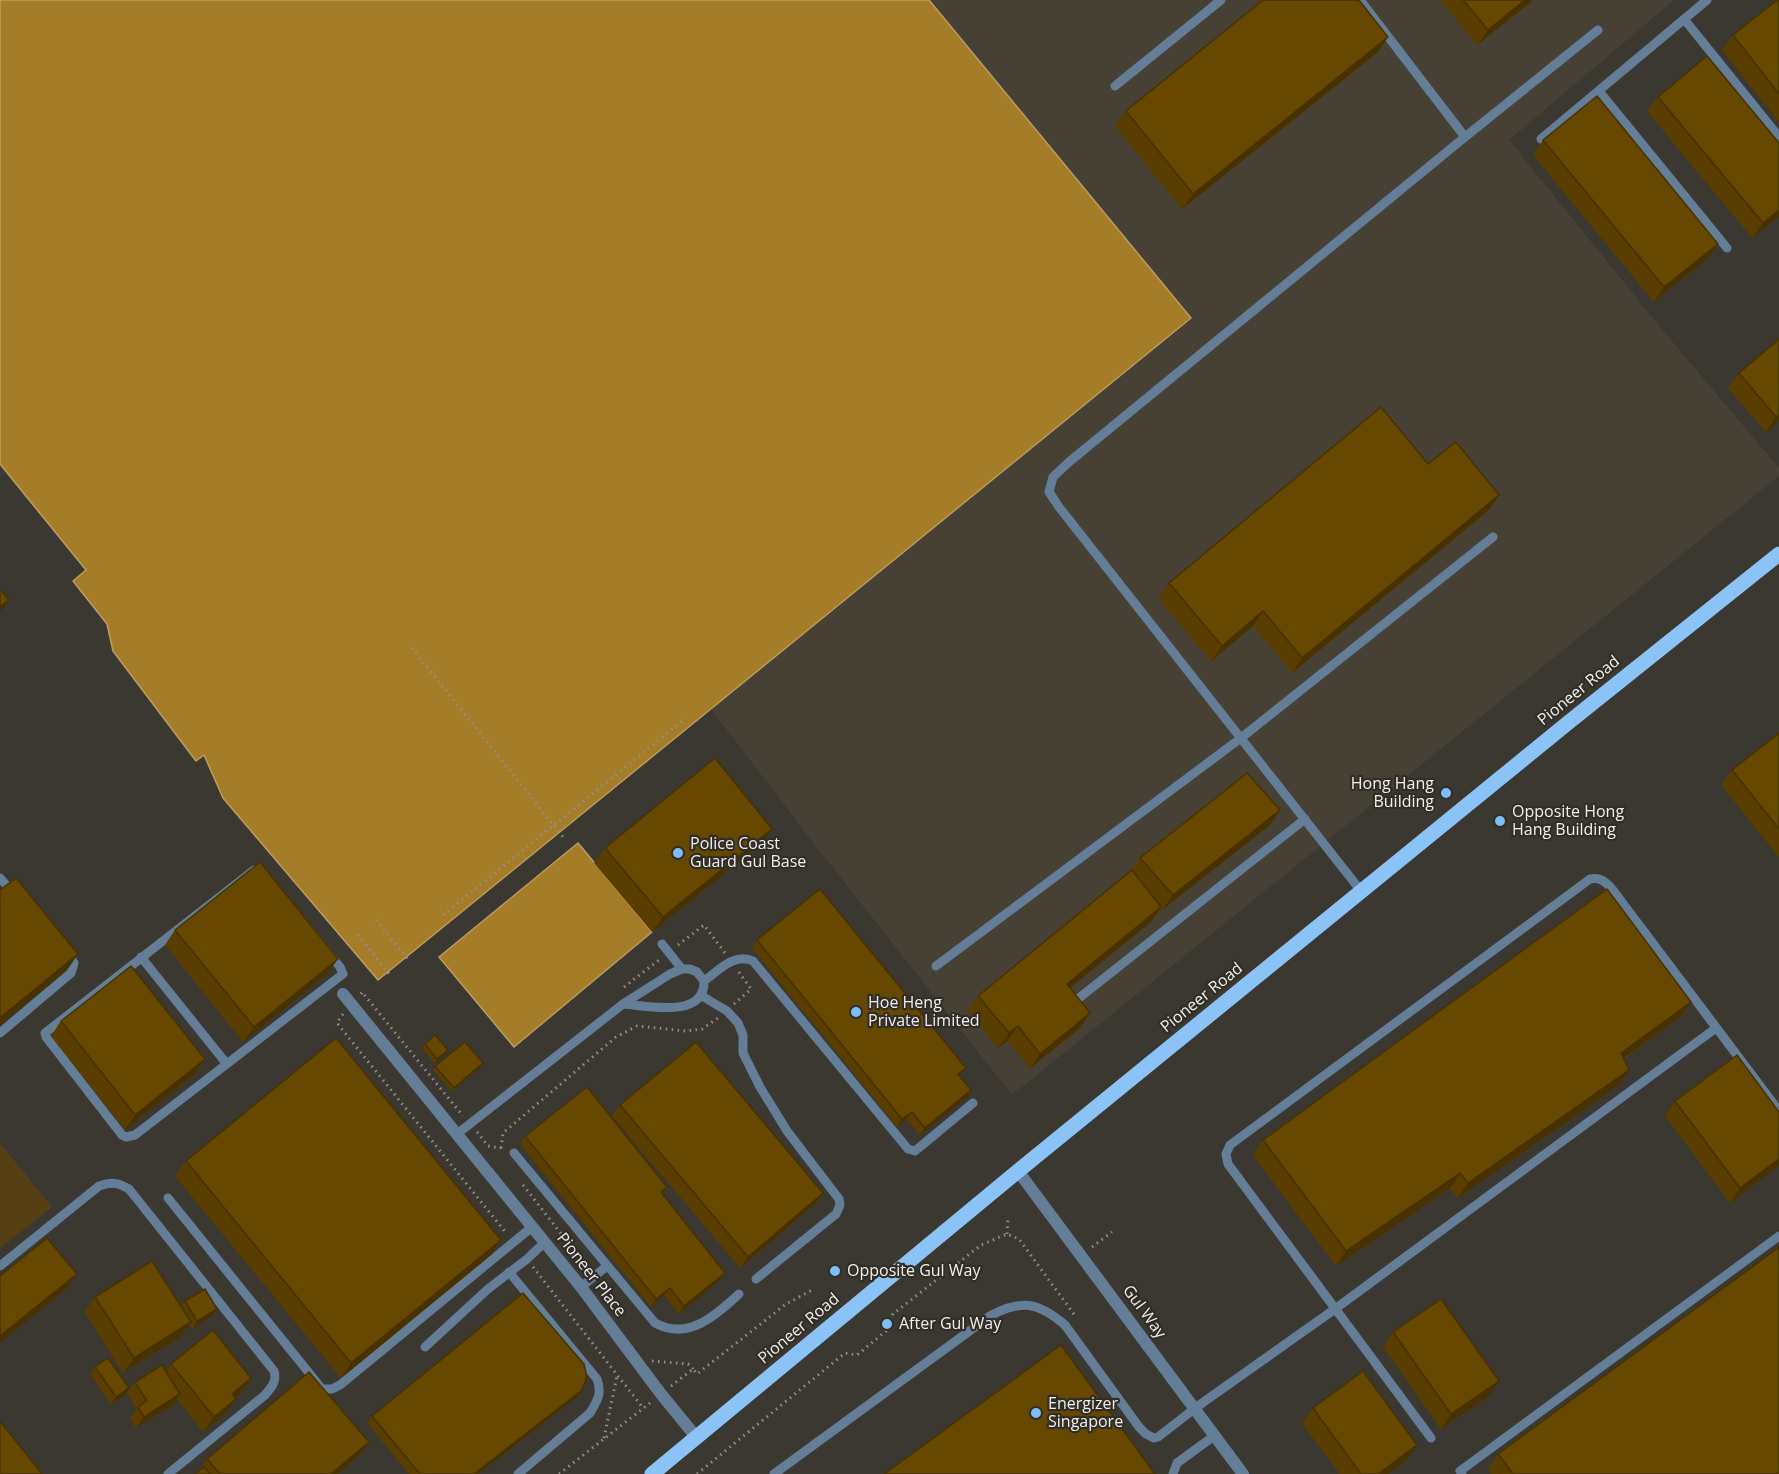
<!DOCTYPE html>
<style>
body{margin:0}
canvas{display:block;background:#3b3731}
</style>
<canvas width="1779" height="1474"></canvas>
<script>
const g = document.querySelector('canvas').getContext('2d');
g.lineJoin = 'round';
function fill(path, color) {
  g.fillStyle = color;
  g.fill(path, 'evenodd');
}
function trace(path, color, width, dash) {
  g.strokeStyle = color;
  g.lineWidth = width;
  g.lineCap = dash ? 'butt' : 'round';
  g.setLineDash(dash || []);
  g.stroke(path);
}
function drawText(font, color, halo, rows, align = 'center') {
  g.font = font + ' "Open Sans",sans-serif';
  g.lineWidth = 4.5;
  g.setLineDash([]);
  g.textBaseline = 'middle';
  g.strokeStyle = halo;
  g.fillStyle = color;
  for (const [text, x, y, turn = 0] of rows) {
    g.save();
    g.translate(x, y);
    g.rotate((+turn || 0) * Math.PI / 180);
    g.textAlign = isNaN(turn) ? turn : align;
    if (halo) g.strokeText(text, 0, 0);
    g.fillText(text, 0, 0);
    g.restore();
  }
}
fill(new Path2D(`
 M 929,0 L 1674,0 L 1509,140 L 1660,327 L 1779,468 L 1779,476 L 1012,1095 L 808,836 L 711,709 L 1191,318 Z`), '#474035');
fill(new Path2D(`
 M 0,1143 L 52,1207 L 0,1248 Z`), '#563f13');
const water = new Path2D(`
 M 0,0 L 929,0 L 1191,318 L 378,980 L 223,798 L 204,755 L 196,761 L 113,651 L 107,624 L 73,581 L 86,570 L 0,464 Z
 M 578,843 L 652,932 L 514,1047 L 439,957 Z`);
fill(water, '#a57c27');
trace(water, '#bc9e62', 1.5);
trace(new Path2D(`
 M 412,648 L 563,837
 M 443,915 L 686,718
 M 376,920 L 410,962
 M 358,935 L 391,976
 M 678,945 L 704,925 L 725,953
 M 624,987 L 659,960
 M 361,994 L 362,992 L 463,1116
 M 734,1004 L 751,989 L 738,971
 M 343,1014 L 337,1023 L 507,1234
 M 477,1132 L 488,1146 L 501,1148 L 502,1152
 M 501,1148 L 503,1133 L 616,1037 L 637,1026 L 686,1031 L 702,1029 L 718,1018
 M 523,1185 L 587,1267
 M 1007,1234 L 1008,1219
 M 1092,1247 L 1112,1232
 M 533,1267 L 643,1408
 M 600,1285 L 611,1302
 M 652,1361 L 688,1364 L 693,1369
 M 671,1386 L 693,1369 L 697,1374 L 786,1304 L 814,1289
 M 604,1438 L 617,1376
 M 559,1474 L 650,1403
 M 697,1474 L 845,1353 L 857,1355 L 886,1331 L 893,1314 L 981,1245 L 1007,1234 L 1019,1239 L 1076,1317`), '#93908b', 3, [1.5, 4.5]);
trace(new Path2D(`
 M 1360,0 L 1465,137
 M 1684,19 L 1779,137
 M 1115,86 L 1221,0
 M 1599,91 L 1727,248
 M 1541,139 L 1707,0
 M 254,870 L 262,872 L 340,967 L 343,974 L 135,1135 L 126,1137 L 122,1135 L 46,1037 L 45,1033 Z
 M 0,878 L 14,894
 M 1361,891 L 1059,507 L 1049,492 L 1053,477 L 1069,462 L 1465,137 L 1598,30
 M 662,944 L 682,969
 M 141,957 L 226,1063
 M 936,966 L 1241,738 L 1493,537
 M 704,981 C 718,971 735,952 753,961 L 908,1149 L 915,1151 L 973,1103
 M 702,996 L 727,1011 L 738,1023 L 743,1035 L 743,1053 L 760,1087 L 787,1131 L 839,1199 L 840,1205 L 836,1214 L 756,1279
 M 1074,1002 L 1305,819
 M 0,1033 L 71,973 L 74,963 L 66,951
 M 457,1134 L 623,1004 L 670,974 L 682,969 L 690,969 L 697,972 L 704,981 C 705,1019 648,1006 623,1004
 M 514,1153 L 655,1323 C 688,1341 715,1316 739,1294
 M 168,1198 L 322,1389 L 332,1389 L 340,1385 L 532,1227
 M 0,1266 L 99,1186 C 111,1182 117,1182 129,1189 L 274,1371 C 277,1381 272,1387 265,1395 L 168,1474
 M 509,1272 L 597,1379 C 602,1393 598,1400 590,1413 L 518,1474
 M 581,1287 L 607,1266
 M 425,1347 L 488,1289 L 527,1259 L 545,1242
 M 1431,1438 L 1228,1164 L 1226,1154 L 1230,1145 L 1590,879 C 1600,877 1605,881 1612,889 L 1779,1111
 M 774,1474 L 990,1316 C 1021,1299 1038,1302 1065,1325 L 1139,1427 L 1146,1434 L 1154,1438 L 1158,1437 L 1198,1406 L 1335,1309 L 1716,1028
 M 1173,1474 L 1177,1463 L 1214,1436
 M 1462,1474 L 1460,1471 L 1779,1236`), '#647e98', 9);
trace(new Path2D(`
 M 343,994 L 581,1287 L 661,1394 L 697,1438
 M 1018,1171 L 1243,1474`), '#647e98', 12);
trace(new Path2D(`
 M 652,1474 L 1018,1171 L 1569,722 L 1779,554`), '#8bc3f7', 15);
fill(new Path2D(`
 M 1440,0 L 1532,0 L 1531,2 L 1477,45 Z
 M 1779,0 L 1779,122 L 1722,50 L 1733,35 Z
 M 1378,52 L 1182,209 L 1115,126 L 1126,111 Z
 M 1658,97 L 1779,143 L 1779,217 L 1752,238 L 1647,111 Z
 M 1543,140 L 1718,244 L 1707,259 L 1654,302 L 1533,155 Z
 M 1779,339 L 1779,421 L 1766,432 L 1728,388 L 1739,373 Z
 M 1428,464 L 1499,495 L 1489,510 L 1292,673 L 1253,626 L 1211,661 L 1158,598 L 1169,583 Z
 M 1779,733 L 1779,857 L 1721,785 L 1732,770 Z
 M 1280,810 L 1270,825 L 1162,910 L 1161,908 L 1151,922 L 1070,988 L 1090,1013 L 1080,1028 L 1030,1068 L 1007,1041 L 998,1048 L 967,1011 L 978,996 L 1130,872 L 1140,858 Z
 M 772,829 L 762,843 L 652,932 L 594,863 L 605,848 Z
 M 175,930 L 328,973 L 243,1042 L 165,945 Z
 M 757,940 L 960,1076 L 966,1098 L 920,1135 L 906,1119 L 897,1127 L 752,948 Z
 M 1691,1002 L 1680,1017 L 1624,1059 L 1619,1085 L 1458,1198 L 1450,1188 L 1336,1266 L 1253,1155 L 1263,1140 Z
 M 61,1021 L 205,1059 L 195,1074 L 125,1130 L 51,1036 Z
 M 425,1044 L 445,1054 L 434,1063 L 422,1048 Z
 M 435,1066 L 481,1067 L 451,1091 L 433,1070 Z
 M 1675,1101 L 1779,1166 L 1730,1203 L 1665,1116 Z
 M 620,1105 L 823,1193 L 815,1204 L 740,1268 L 612,1116 Z
 M 525,1136 L 667,1187 L 662,1194 L 720,1280 L 679,1314 L 664,1295 L 651,1307 L 520,1144 Z
 M 186,1161 L 501,1240 L 491,1255 L 341,1378 L 175,1176 Z
 M 95,1297 L 181,1307 L 185,1301 L 217,1309 L 212,1316 L 192,1329 L 189,1324 L 180,1337 L 123,1373 L 85,1312 Z
 M 1393,1332 L 1489,1396 L 1441,1429 L 1383,1347 Z
 M 171,1364 L 241,1393 L 235,1398 L 225,1414 L 203,1432 L 177,1399 L 173,1405 L 136,1428 L 130,1418 L 137,1409 L 127,1393 L 135,1382 L 166,1371 Z
 M 95,1367 L 124,1396 L 111,1404 L 90,1374 Z
 M 582,1390 L 577,1397 L 478,1474 L 409,1474 L 367,1423 L 372,1416 Z
 M 1313,1408 L 1407,1460 L 1388,1474 L 1340,1474 L 1302,1423 Z
 M 1498,1454 L 1779,1474 L 1491,1474 L 1488,1469 Z
 M 358,1456 L 338,1474 L 195,1474 L 199,1471 L 207,1459 Z`), '#593e00');
fill(new Path2D(`
 M 1525,0 L 1532,0 L 1531,2 L 1477,45 L 1488,30 Z
 M 1388,37 L 1378,52 L 1182,209 L 1193,194 Z
 M 1779,210 L 1779,217 L 1752,238 L 1763,223 Z
 M 1718,244 L 1707,259 L 1654,302 L 1664,287 Z
 M 1779,415 L 1779,421 L 1766,432 L 1776,417 Z
 M 1499,495 L 1489,510 L 1292,673 L 1302,658 Z
 M 9,600 L 0,612 L 0,607 Z
 M 1263,611 L 1253,626 L 1211,661 L 1222,646 Z
 M 1280,810 L 1270,825 L 1162,910 L 1173,895 Z
 M 772,829 L 762,843 L 652,932 L 663,917 Z
 M 1161,907 L 1151,922 L 1056,999 L 1067,984 Z
 M 78,954 L 68,969 L 0,1025 L 0,1018 Z
 M 338,959 L 328,973 L 243,1042 L 254,1027 Z
 M 1691,1002 L 1680,1017 L 1610,1068 L 1621,1053 Z
 M 1090,1013 L 1080,1028 L 1030,1068 L 1040,1054 Z
 M 1018,1026 L 1007,1041 L 998,1048 L 1009,1033 Z
 M 448,1050 L 445,1054 L 434,1063 L 437,1059 Z
 M 205,1059 L 195,1074 L 125,1130 L 135,1115 Z
 M 483,1063 L 481,1067 L 451,1091 L 454,1088 Z
 M 1629,1070 L 1619,1085 L 1458,1198 L 1468,1183 Z
 M 971,1090 L 966,1098 L 920,1135 L 925,1128 Z
 M 912,1112 L 906,1119 L 897,1127 L 902,1119 Z
 M 1779,1159 L 1779,1166 L 1730,1203 L 1740,1188 Z
 M 1460,1173 L 1450,1188 L 1336,1266 L 1346,1251 Z
 M 823,1193 L 815,1204 L 740,1268 L 748,1257 Z
 M 501,1240 L 491,1255 L 341,1378 L 351,1363 Z
 M 725,1273 L 720,1280 L 679,1314 L 684,1306 Z
 M 77,1274 L 66,1289 L 0,1343 L 0,1336 Z
 M 670,1288 L 664,1295 L 651,1307 L 656,1299 Z
 M 217,1309 L 212,1316 L 192,1329 L 197,1321 Z
 M 191,1322 L 180,1337 L 123,1373 L 134,1358 Z
 M 251,1378 L 241,1393 L 221,1409 L 232,1394 Z
 M 1499,1381 L 1489,1396 L 1441,1429 L 1451,1414 Z
 M 129,1388 L 124,1396 L 111,1404 L 116,1397 Z
 M 582,1390 L 577,1397 L 478,1474 L 474,1474 Z
 M 180,1394 L 173,1405 L 136,1428 L 144,1417 Z
 M 236,1399 L 225,1414 L 203,1432 L 214,1417 Z
 M 369,1442 L 358,1456 L 338,1474 L 331,1474 Z
 M 1417,1445 L 1407,1460 L 1388,1474 L 1378,1474 Z`), '#483200');
const building = new Path2D(`
 M 1263,0 L 1359,0 L 1388,37 L 1193,194 L 1126,111 Z
 M 1463,0 L 1525,0 L 1488,30 Z
 M 1777,0 L 1779,0 L 1779,94 L 1733,35 Z
 M 1707,56 L 1779,143 L 1779,210 L 1763,223 L 1658,97 Z
 M 1597,96 L 1718,244 L 1664,287 L 1543,140 Z
 M 1779,339 L 1779,415 L 1776,417 L 1739,373 Z
 M 1381,407 L 1428,464 L 1456,442 L 1499,495 L 1302,658 L 1263,611 L 1222,646 L 1169,583 Z
 M 0,589 L 9,600 L 0,607 Z
 M 1779,733 L 1779,829 L 1732,770 Z
 M 715,758 L 772,829 L 663,917 L 605,848 Z
 M 1247,773 L 1280,810 L 1173,895 L 1140,858 Z
 M 260,862 L 338,959 L 254,1027 L 175,930 Z
 M 1132,870 L 1161,907 L 1067,984 L 1090,1013 L 1040,1054 L 1018,1026 L 1009,1033 L 978,996 Z
 M 16,878 L 78,954 L 0,1018 L 0,890 Z
 M 820,889 L 966,1068 L 958,1074 L 971,1090 L 925,1128 L 912,1112 L 902,1119 L 757,940 Z
 M 1607,889 L 1691,1002 L 1621,1053 L 1629,1070 L 1468,1183 L 1460,1173 L 1346,1251 L 1263,1140 Z
 M 131,966 L 205,1059 L 135,1115 L 61,1021 Z
 M 435,1035 L 448,1050 L 437,1059 L 425,1044 Z
 M 336,1038 L 501,1240 L 351,1363 L 186,1161 Z
 M 465,1042 L 483,1063 L 454,1088 L 435,1066 Z
 M 696,1042 L 823,1193 L 748,1257 L 620,1105 Z
 M 1737,1055 L 1779,1112 L 1779,1159 L 1740,1188 L 1675,1101 Z
 M 587,1087 L 667,1187 L 661,1192 L 725,1273 L 684,1306 L 670,1288 L 656,1299 L 525,1136 Z
 M 47,1238 L 77,1274 L 0,1336 L 0,1276 Z
 M 1779,1247 L 1779,1474 L 1513,1474 L 1498,1454 Z
 M 152,1261 L 191,1322 L 134,1358 L 95,1297 Z
 M 205,1289 L 217,1309 L 197,1321 L 185,1301 Z
 M 523,1293 L 584,1364 L 587,1377 L 582,1390 L 474,1474 L 420,1474 L 372,1416 Z
 M 1441,1299 L 1499,1381 L 1451,1414 L 1393,1332 Z
 M 213,1330 L 251,1378 L 232,1394 L 236,1399 L 214,1417 L 171,1364 Z
 M 1061,1345 L 1155,1474 L 884,1474 Z
 M 108,1358 L 129,1388 L 116,1397 L 95,1367 Z
 M 162,1365 L 180,1394 L 144,1417 L 138,1407 L 147,1401 L 135,1382 Z
 M 1363,1371 L 1417,1445 L 1378,1474 L 1361,1474 L 1313,1408 Z
 M 309,1372 L 369,1442 L 331,1474 L 220,1474 L 207,1459 Z
 M 0,1421 L 42,1474 L 0,1474 Z
 M 204,1467 L 210,1474 L 195,1474 Z`);
fill(building, '#674800');
trace(building, '#483200', 1.5);
for (const [x, y, r, color] of [
 [1446,793,6,"#7dbef9"],
 [1500,821,6,"#7dbef9"],
 [678,853,6,"#7dbef9"],
 [856,1012,6,"#7dbef9"],
 [835,1271,6,"#7dbef9"],
 [887,1324,6,"#7dbef9"],
 [1036,1413,6,"#7dbef9"]
]) {
  const dot = new Path2D();
  dot.arc(x, y, r, 0, 2 * Math.PI);
  g.fillStyle = color;
  g.fill(dot);
  trace(dot, '#312d27', 2);
}
drawText('16px', '#f1efeb', '#312d27', [
 ["Pioneer Road",1579,691,-39],
 ["Pioneer Road",1202,998,-39],
 ["Pioneer Place",591,1275,52],
 ["Gul Way",1144,1312,54],
 ["Pioneer Road",799,1329,-40]
]);
drawText('16px', '#f1efeb', '#312d27', [
 ["Hong Hang",1434,784,"right"],
 ["Building",1434,802,"right"],
 ["Opposite Hong",1512,812],
 ["Hang Building",1512,830],
 ["Police Coast",690,844],
 ["Guard Gul Base",690,862],
 ["Hoe Heng",868,1003],
 ["Private Limited",868,1021],
 ["Opposite Gul Way",847,1271],
 ["After Gul Way",899,1324],
 ["Energizer",1048,1404],
 ["Singapore",1048,1422]
], 'left');
</script>
